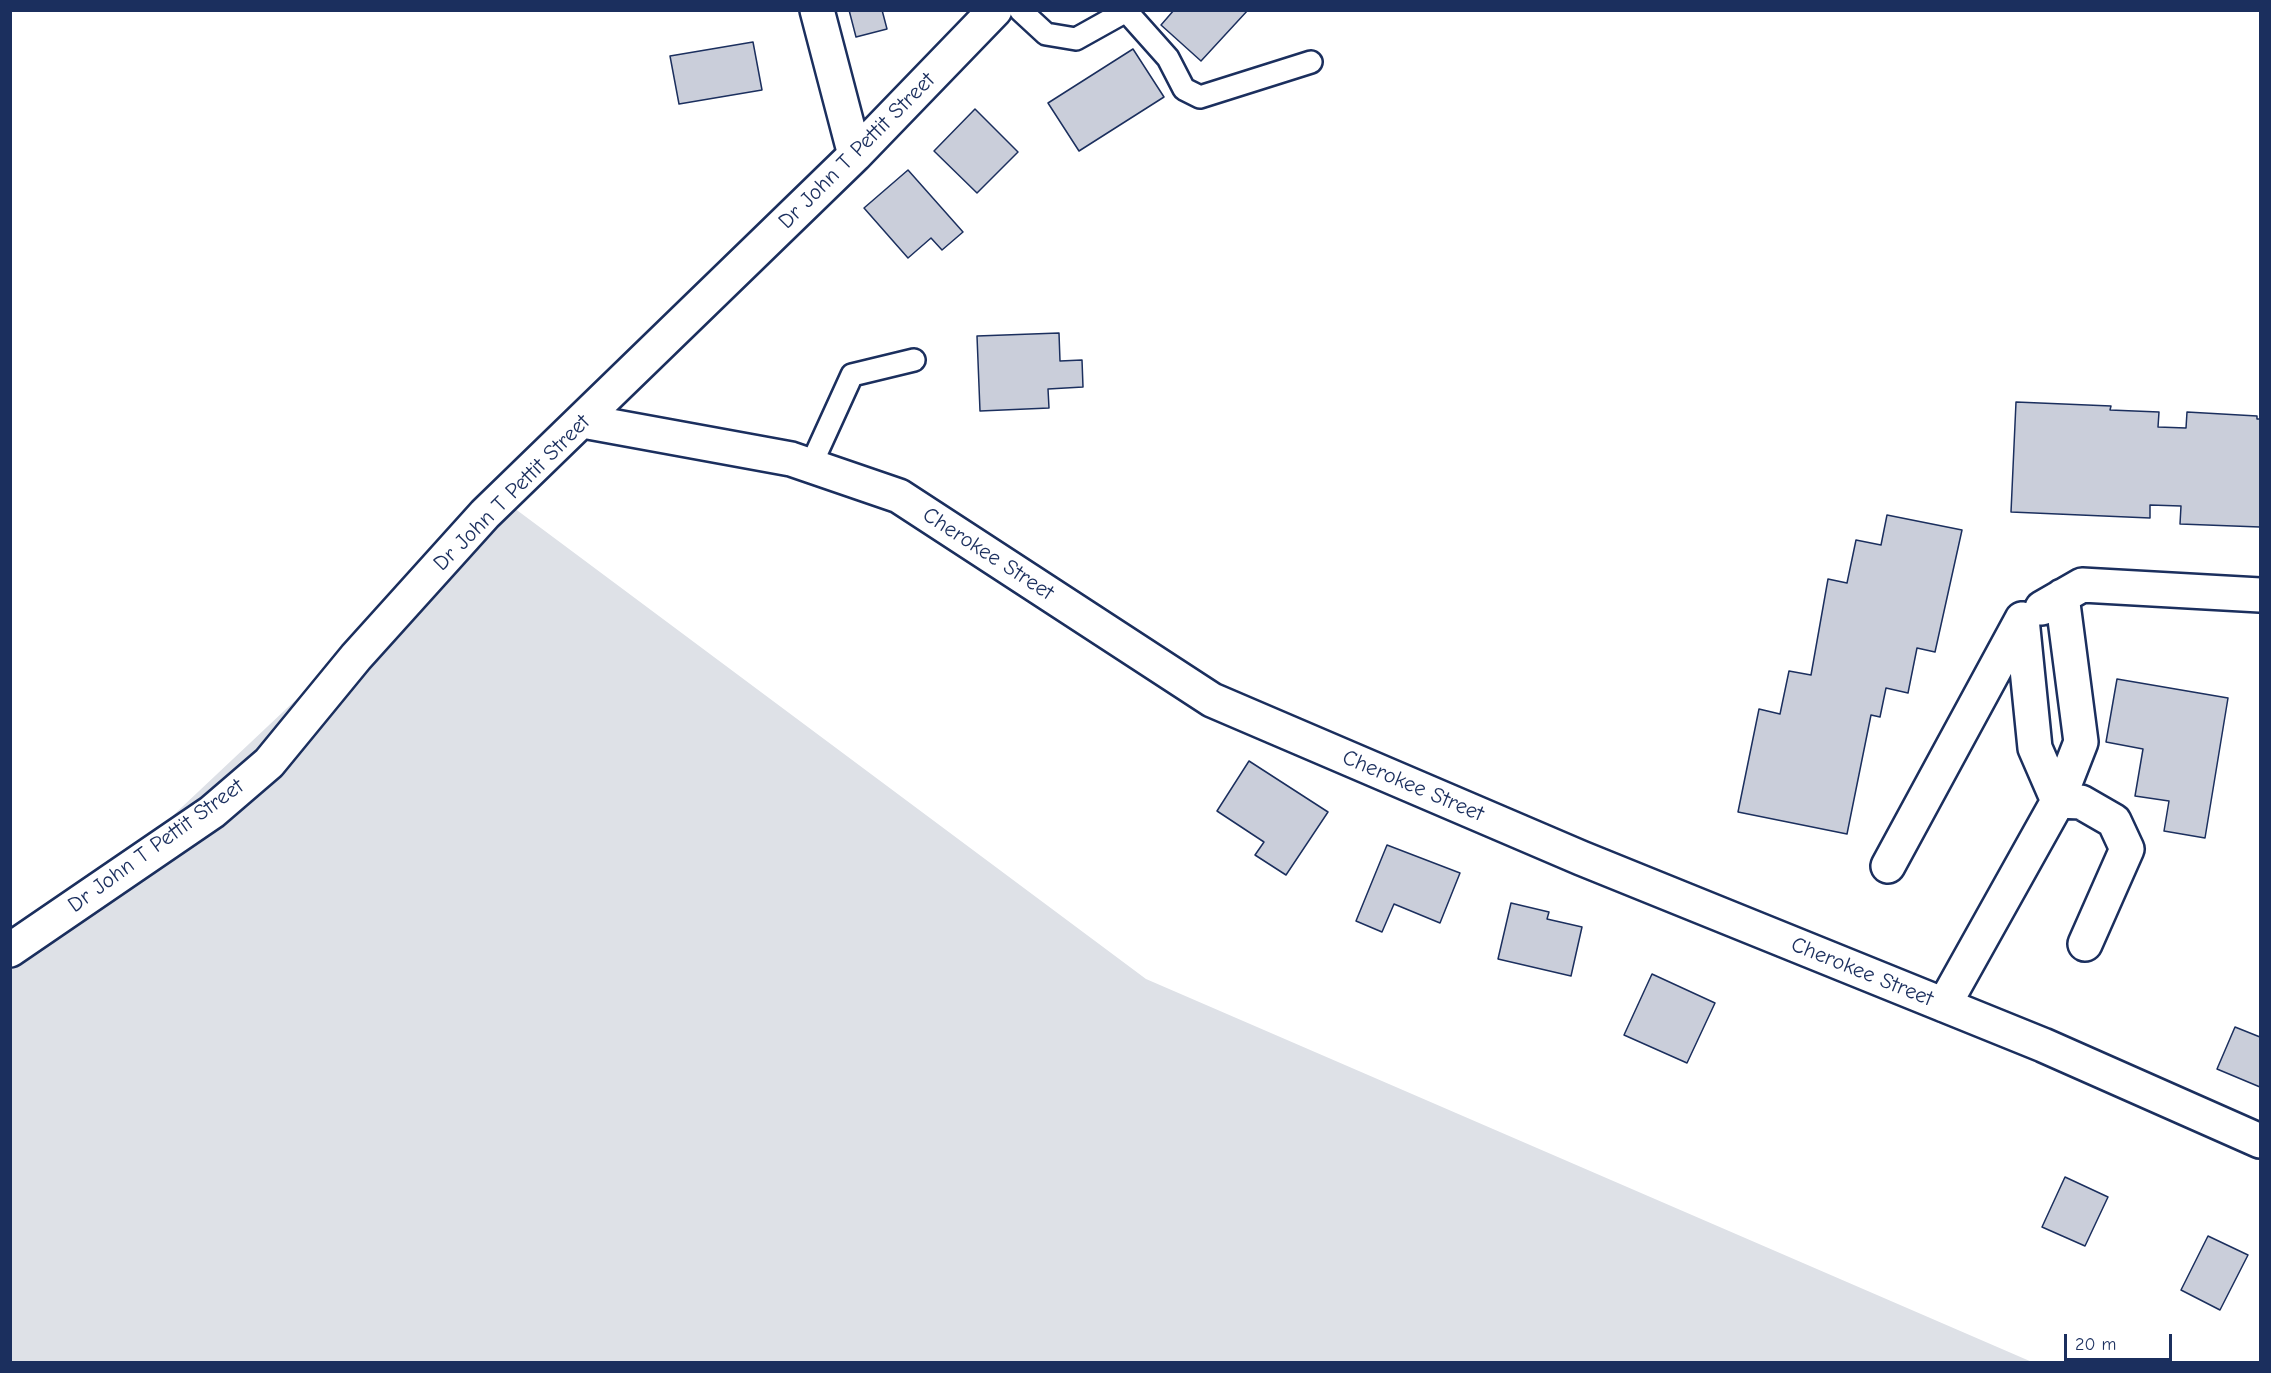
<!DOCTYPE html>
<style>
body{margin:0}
#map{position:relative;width:2271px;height:1373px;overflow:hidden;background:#fff;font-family:"Comic Neue",sans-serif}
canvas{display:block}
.frame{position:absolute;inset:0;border:12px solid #1b2f5e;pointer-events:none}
.scale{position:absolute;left:2064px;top:1334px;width:108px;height:27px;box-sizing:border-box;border:3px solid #1b2f5e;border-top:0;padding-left:8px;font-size:18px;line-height:21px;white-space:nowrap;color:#1b2f5e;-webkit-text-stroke:4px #fff;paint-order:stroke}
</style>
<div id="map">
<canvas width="2271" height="1373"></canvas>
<div class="frame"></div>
<div class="scale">20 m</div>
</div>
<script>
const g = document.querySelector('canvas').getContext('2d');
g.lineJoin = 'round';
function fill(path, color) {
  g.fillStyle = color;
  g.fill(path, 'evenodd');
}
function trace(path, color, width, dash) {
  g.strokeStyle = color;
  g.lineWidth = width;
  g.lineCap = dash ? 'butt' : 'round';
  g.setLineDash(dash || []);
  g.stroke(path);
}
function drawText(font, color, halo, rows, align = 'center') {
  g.font = font + ' "Comic Neue",sans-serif';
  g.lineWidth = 4.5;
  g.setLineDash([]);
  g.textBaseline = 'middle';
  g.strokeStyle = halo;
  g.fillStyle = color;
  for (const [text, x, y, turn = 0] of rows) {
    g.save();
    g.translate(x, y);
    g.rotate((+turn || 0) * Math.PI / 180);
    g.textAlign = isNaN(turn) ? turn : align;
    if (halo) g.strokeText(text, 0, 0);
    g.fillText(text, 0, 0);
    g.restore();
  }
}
fill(new Path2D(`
 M 506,502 L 1146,979 L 2032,1362 L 11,1362 L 11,968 Z`), '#dee1e7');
const building = new Path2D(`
 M 849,10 L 882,10 L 887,29 L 856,37 Z
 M 1174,10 L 1248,10 L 1201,61 L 1161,25 Z
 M 753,42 L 762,90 L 679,104 L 670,56 Z
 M 1133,49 L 1164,97 L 1079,151 L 1048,103 Z
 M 975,109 L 1018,152 L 977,193 L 934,151 Z
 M 908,170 L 963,232 L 942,250 L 931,238 L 908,258 L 864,208 Z
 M 1059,333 L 1060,361 L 1082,360 L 1083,387 L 1048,389 L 1049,408 L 980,411 L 977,336 Z
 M 2016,402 L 2111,406 L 2110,410 L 2159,412 L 2158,427 L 2186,428 L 2187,412 L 2257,416 L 2257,419 L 2260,419 L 2260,527 L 2180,524 L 2181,506 L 2150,505 L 2150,518 L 2011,512 Z
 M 1887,515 L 1962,530 L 1935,652 L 1917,648 L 1908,693 L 1886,688 L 1880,717 L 1871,715 L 1847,834 L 1738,812 L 1759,709 L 1780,714 L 1789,671 L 1811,675 L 1828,579 L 1847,583 L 1856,540 L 1881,545 Z
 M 2117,679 L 2228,698 L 2205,838 L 2164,831 L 2169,801 L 2135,796 L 2143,749 L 2106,742 Z
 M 1249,761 L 1328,812 L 1286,875 L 1255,855 L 1264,842 L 1217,811 Z
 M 1387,845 L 1460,873 L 1440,923 L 1394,904 L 1382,932 L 1356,921 Z
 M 1511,903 L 1549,912 L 1547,919 L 1582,927 L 1571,976 L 1498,959 Z
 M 1652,974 L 1715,1003 L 1687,1063 L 1624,1035 Z
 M 2235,1027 L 2260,1037 L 2260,1087 L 2217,1069 Z
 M 2065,1177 L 2108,1197 L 2085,1246 L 2042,1227 Z
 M 2208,1236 L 2248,1255 L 2220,1310 L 2181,1290 Z`);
fill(building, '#caceda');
trace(building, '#1b2f5e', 1.5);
const lane = new Path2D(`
 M 1020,10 L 1046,34 L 1076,39 L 1128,10
 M 1127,12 L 1168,58 L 1184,89 L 1200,97 L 1311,62
 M 811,465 L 852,375 L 914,360`);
const street = new Path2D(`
 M 817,10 L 855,155
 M 583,421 L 791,459 L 899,496 L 1212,700 L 1581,858 L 2043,1045 L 2260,1141
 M 2042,608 L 2082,585 L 2260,595
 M 2022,619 L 2035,748 L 2058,801
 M 2058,801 L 2081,802 L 2114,821 L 2127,849 L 2085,944
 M 1888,866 L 2022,619
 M 10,950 L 212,812 L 269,763 L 356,657 L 485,514 L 855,155 L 995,10
 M 1944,1005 L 2058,801 L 2081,742 L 2062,596`);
trace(lane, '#1b2f5e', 26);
trace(street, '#1b2f5e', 38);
trace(lane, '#fff', 21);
trace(street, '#fff', 33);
drawText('22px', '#1b2f5e', '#fff', [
 ["Dr John T Pettit Street",857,151,-45],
 ["Dr John T Pettit Street",512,493,-45],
 ["Cherokee Street",988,554,33],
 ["Cherokee Street",1413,786,23],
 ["Dr John T Pettit Street",156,846,-36],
 ["Cherokee Street",1862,972,22]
]);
</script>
